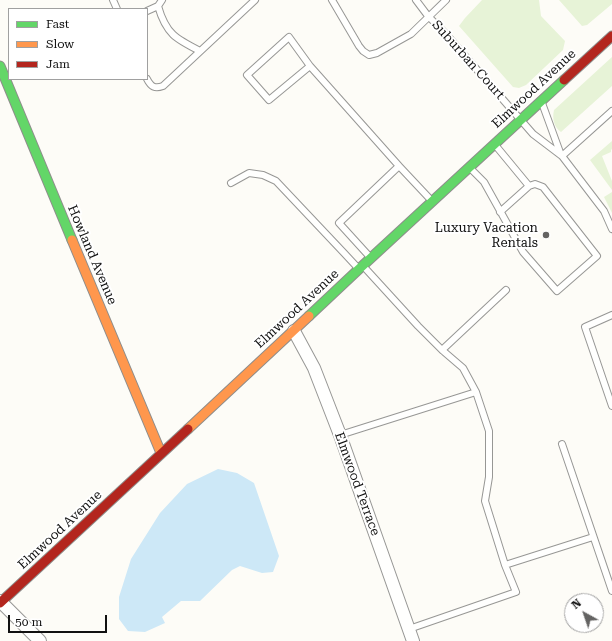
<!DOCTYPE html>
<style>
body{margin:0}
#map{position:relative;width:612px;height:641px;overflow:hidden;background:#fdfcf7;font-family:"Roboto Serif",serif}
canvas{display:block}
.legend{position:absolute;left:8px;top:8px;width:140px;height:72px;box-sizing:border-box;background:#fff;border:1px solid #a0a0a0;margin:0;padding:5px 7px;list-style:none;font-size:12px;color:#111}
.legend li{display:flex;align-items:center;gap:8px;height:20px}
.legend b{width:20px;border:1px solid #a0a0a0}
.north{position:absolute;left:564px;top:593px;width:40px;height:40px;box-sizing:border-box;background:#fff;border:1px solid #a0a0a0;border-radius:50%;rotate:320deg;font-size:11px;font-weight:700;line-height:16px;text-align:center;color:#111}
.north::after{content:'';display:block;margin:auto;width:14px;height:18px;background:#646362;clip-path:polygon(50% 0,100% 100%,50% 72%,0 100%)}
.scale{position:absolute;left:8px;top:615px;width:99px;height:18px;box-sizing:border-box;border:2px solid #111;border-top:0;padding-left:5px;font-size:12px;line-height:14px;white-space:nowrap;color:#111;-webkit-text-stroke:3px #fff;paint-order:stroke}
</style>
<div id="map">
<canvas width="612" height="641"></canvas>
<ul class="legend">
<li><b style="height:5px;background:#63d668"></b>Fast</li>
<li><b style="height:5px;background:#ff974d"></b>Slow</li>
<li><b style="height:5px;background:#b3261e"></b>Jam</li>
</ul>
<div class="north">N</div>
<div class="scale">50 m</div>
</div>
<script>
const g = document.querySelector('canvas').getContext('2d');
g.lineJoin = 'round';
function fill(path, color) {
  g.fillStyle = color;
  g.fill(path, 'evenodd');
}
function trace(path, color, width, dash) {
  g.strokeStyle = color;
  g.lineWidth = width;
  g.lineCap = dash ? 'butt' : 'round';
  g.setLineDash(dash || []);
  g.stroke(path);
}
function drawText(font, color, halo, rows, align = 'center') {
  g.font = font + ' "Roboto Serif",serif';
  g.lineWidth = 4;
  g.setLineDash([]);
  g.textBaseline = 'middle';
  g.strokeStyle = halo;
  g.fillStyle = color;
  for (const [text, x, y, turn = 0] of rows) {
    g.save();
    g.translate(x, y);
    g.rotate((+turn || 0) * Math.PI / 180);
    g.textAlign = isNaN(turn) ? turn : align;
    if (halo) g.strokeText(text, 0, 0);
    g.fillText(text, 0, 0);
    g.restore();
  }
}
fill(new Path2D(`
 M 482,0 L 539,0 L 541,16 L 565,41 L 563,50 L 526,85 L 519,88 L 513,87 L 459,26 L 465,18 Z
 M 559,0 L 612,0 L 612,4 L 587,25 L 582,26 Z
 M 612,57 L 612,86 L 561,132 C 554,127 552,119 554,110 Z
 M 612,141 L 612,149 L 611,150 L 611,152 L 602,156 L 612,181 L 612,190 L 590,160 Z
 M 612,192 L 612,213 L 604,197 Z`), '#e7f3d7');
fill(new Path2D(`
 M 218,469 L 237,473 L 254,483 L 279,556 L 273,572 L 262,573 L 240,566 L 232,570 L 200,601 L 181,601 L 162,617 L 165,623 L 145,632 L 128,631 L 119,619 L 119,597 L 131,559 L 160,513 L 187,484 Z`), '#cde8f7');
const lane = new Path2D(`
 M 113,0 L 117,9
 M 332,0 L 359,46 L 363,51 L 369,55 L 377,53 L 411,34 L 446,0
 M 416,0 L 428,16 L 445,33 L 533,134 L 562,156 L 604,211 L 612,229
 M 158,6 C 166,34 176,39 200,51
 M 147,11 L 158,6 L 162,0
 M 310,66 L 289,37 L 247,75 L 269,100 L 310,66 L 399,166
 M 147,79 C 151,87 155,89 163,86 L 255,0
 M 542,103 L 561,155
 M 562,156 L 612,111
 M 472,170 L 484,182 L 523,252 L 557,291 L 597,256 L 543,187 L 535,184 L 529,186 L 496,146
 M 231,183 L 249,173 L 263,175 L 276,181 L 344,253 L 357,267
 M 500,212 L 529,186
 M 369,256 L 339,223 L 399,166 L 430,199
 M 365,268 L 418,326 L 442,350 L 463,368 L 476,392 L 489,431 L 489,477 L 485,501 L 505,565 L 516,592 L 409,629
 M 612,315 L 585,327 L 612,406
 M 442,350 L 506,290
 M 340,435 L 476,392
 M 562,444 L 612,591
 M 505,565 L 593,537`);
const street = new Path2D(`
 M 294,331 L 314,368 L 340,435 L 413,641
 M 0,601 L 40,641`);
const fast = new Path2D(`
 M 0,66 L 72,240
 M 309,316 L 359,269 L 564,80`);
const slow = new Path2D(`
 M 72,240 L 161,453
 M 188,429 L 309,316`);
const jam = new Path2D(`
 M 564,80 L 612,36
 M 0,603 L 188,429`);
trace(lane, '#979795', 8);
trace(street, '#979795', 14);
trace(fast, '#8e8d8b', 11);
trace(slow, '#8e8d8b', 11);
trace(jam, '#8e8d8b', 11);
trace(lane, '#fffffe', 6);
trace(street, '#fffffe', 12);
trace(fast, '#63d668', 9);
trace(slow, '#ff974d', 9);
trace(jam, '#b3261e', 9);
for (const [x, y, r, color] of [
 [546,235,4,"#646362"]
]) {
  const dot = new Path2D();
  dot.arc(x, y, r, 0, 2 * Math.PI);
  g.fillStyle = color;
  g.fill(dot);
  trace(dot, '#fff', 1.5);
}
drawText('13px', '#111', '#fff', [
 ["Suburban Court",468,60,48],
 ["Elmwood Avenue",534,89,-43],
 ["Howland Avenue",92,255,67],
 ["Elmwood Avenue",297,309,-43],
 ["Elmwood Terrace",357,484,70],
 ["Elmwood Avenue",60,530,-43]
]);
drawText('13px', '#111', '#fff', [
 ["Luxury Vacation",538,228],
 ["Rentals",538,243]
], 'right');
</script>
